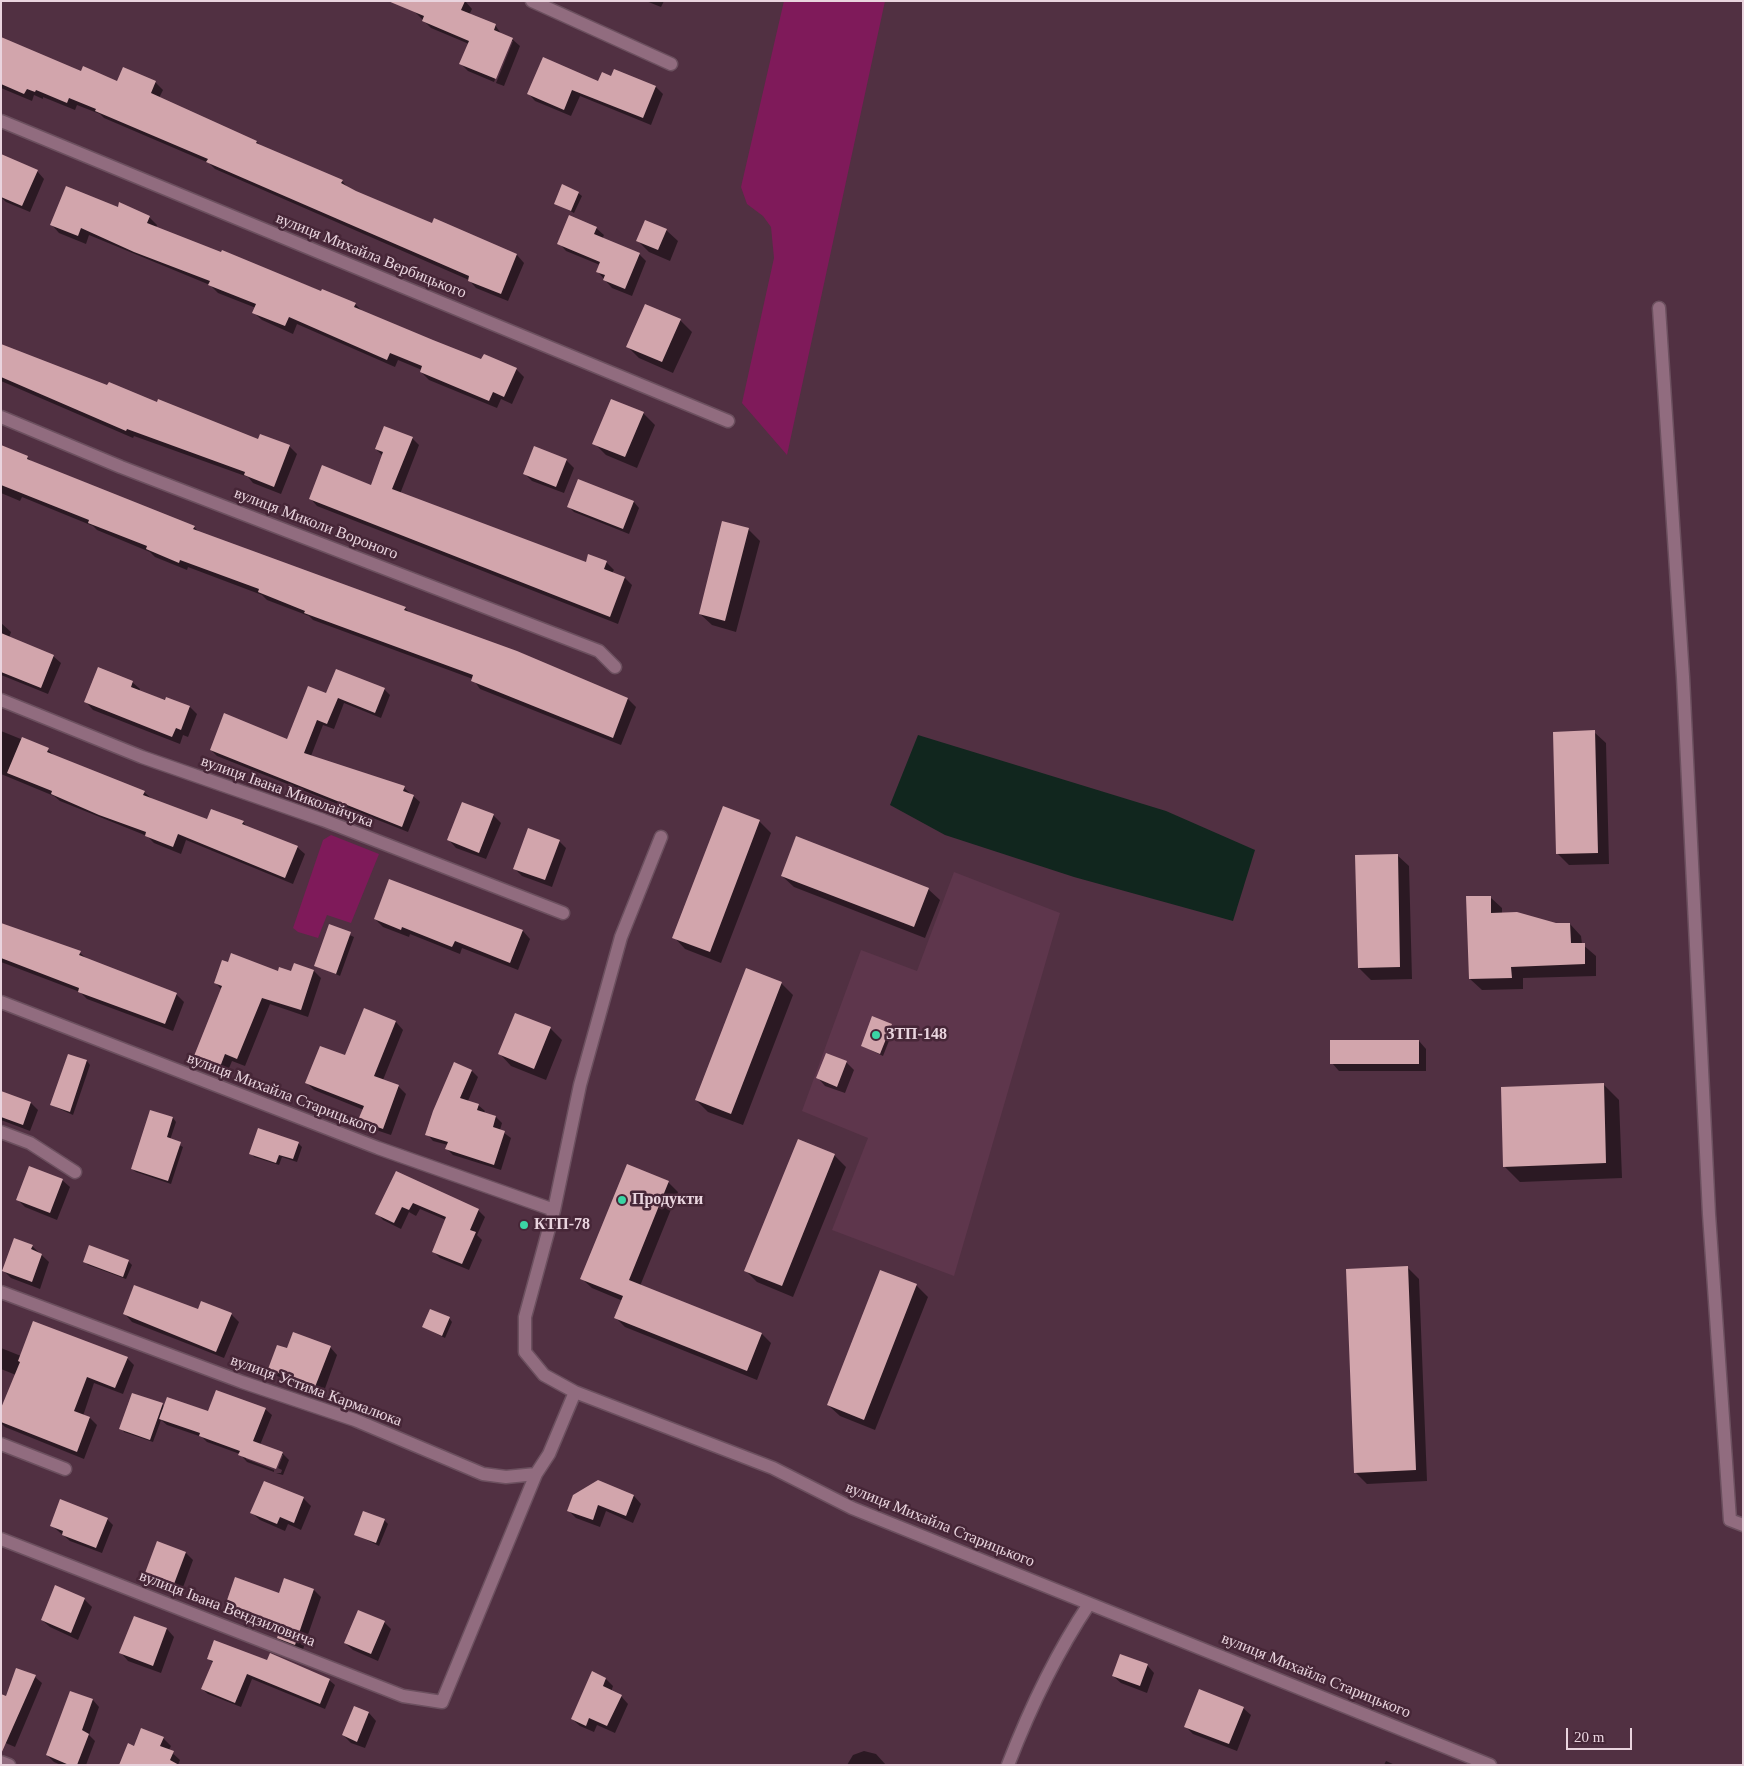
<!DOCTYPE html>
<meta charset="utf-8">
<style>
body{margin:0}
#map{position:relative;width:1744px;height:1766px;overflow:hidden;background:#513042;font-family:Georgia,serif}
canvas{display:block}
.frame{position:absolute;inset:0;border:2px solid #e9d4de;pointer-events:none}
.scale{position:absolute;left:1566px;top:1728px;width:66px;height:22px;box-sizing:border-box;border:2px solid #e9d4de;border-top:0;padding-left:6px;font-size:15px;line-height:18px;white-space:nowrap;color:#e9d4de;-webkit-text-stroke:4px #462637;paint-order:stroke}
</style>
<div id="map">
<canvas width="1744" height="1766"></canvas>
<div class="frame"></div>
<div class="scale">20 m</div>
</div>
<script>
const g = document.querySelector('canvas').getContext('2d');
g.lineJoin = 'round';
function fill(path, color) {
  g.fillStyle = color;
  g.fill(path, 'evenodd');
}
function trace(path, color, width, dash) {
  g.strokeStyle = color;
  g.lineWidth = width;
  g.lineCap = dash ? 'butt' : 'round';
  g.setLineDash(dash || []);
  g.stroke(path);
}
function drawText(font, color, halo, rows, align = 'center') {
  g.font = font + ' Georgia,serif';
  g.lineWidth = 5;
  g.setLineDash([]);
  g.textBaseline = 'middle';
  g.strokeStyle = halo;
  g.fillStyle = color;
  for (const [text, x, y, turn = 0] of rows) {
    g.save();
    g.translate(x, y);
    g.rotate((+turn || 0) * Math.PI / 180);
    g.textAlign = isNaN(turn) ? turn : align;
    if (halo) g.strokeText(text, 0, 0);
    g.fillText(text, 0, 0);
    g.restore();
  }
}
fill(new Path2D(`
 M 954,872 L 1060,913 L 954,1276 L 832,1230 L 868,1138 L 802,1111 L 861,950 L 917,971 Z`), '#5e364c');
fill(new Path2D(`
 M 784,1 L 885,1 L 787,455 L 742,403 L 774,258 L 771,227 L 763,216 L 747,204 L 741,187 Z
 M 331,835 L 379,854 L 351,923 L 327,915 L 318,938 L 298,932 L 293,928 L 323,840 Z`), '#7f1a5a');
fill(new Path2D(`
 M 918,735 L 1166,811 L 1255,850 L 1233,921 L 1074,877 L 945,835 L 890,805 Z`), '#11261e');
fill(new Path2D(`
 M 465,1 L 472,9 L 469,15 L 495,25 L 502,35 L 512,39 L 520,46 L 504,86 L 496,83 L 513,41 L 511,41 L 494,82 L 468,71 L 461,64 L 469,44 L 431,28 L 414,11 Z
 M 646,1 L 664,1 L 661,7 Z
 M 1,38 L 82,73 L 118,82 L 155,82 L 163,90 L 159,98 L 257,142 L 262,147 L 342,181 L 349,189 L 432,225 L 434,220 L 517,255 L 524,263 L 508,301 L 476,288 L 469,280 L 215,169 L 209,163 L 104,118 L 100,114 L 77,105 L 75,110 L 43,97 L 43,99 L 34,95 L 32,101 L 1,88 Z
 M 615,71 L 656,87 L 663,94 L 651,125 L 580,96 L 571,116 L 535,101 L 528,93 L 599,83 L 612,77 Z
 M 1,156 L 37,171 L 44,179 L 30,212 L 6,202 L 1,197 Z
 M 578,193 L 582,196 L 574,213 L 555,203 Z
 M 118,208 L 149,217 L 157,225 L 156,228 L 355,304 L 363,312 L 482,361 L 516,369 L 524,377 L 512,404 L 501,399 L 497,408 L 429,380 L 421,372 L 422,370 L 398,360 L 395,367 L 297,324 L 293,334 L 262,320 L 254,313 L 256,308 L 218,293 L 210,285 L 89,235 L 86,244 L 59,233 L 52,225 Z
 M 596,228 L 604,235 L 602,239 L 639,254 L 646,261 L 632,296 L 612,288 L 597,271 L 600,265 L 566,251 L 559,243 Z
 M 666,230 L 678,241 L 670,261 L 649,252 L 638,241 Z
 M 680,320 L 692,332 L 673,373 L 639,358 L 628,347 Z
 M 1,345 L 108,387 L 259,440 L 289,446 L 297,454 L 281,494 L 253,483 L 248,477 L 134,436 L 133,438 L 1,381 Z
 M 643,413 L 655,425 L 637,468 L 606,455 L 594,443 Z
 M 412,438 L 419,445 L 400,494 L 586,564 L 606,562 L 614,570 L 612,573 L 625,578 L 632,585 L 618,624 L 317,506 L 310,498 L 371,486 L 383,456 L 376,449 Z
 M 1,447 L 27,457 L 33,463 L 194,527 L 200,533 L 405,608 L 411,614 L 517,652 L 628,699 L 636,707 L 621,745 L 480,689 L 473,679 L 313,620 L 309,616 L 267,600 L 262,595 L 188,567 L 187,570 L 155,557 L 150,552 L 97,530 L 93,526 L 22,497 L 20,501 L 1,493 Z
 M 566,460 L 574,468 L 564,493 L 532,481 L 525,474 Z
 M 579,481 L 634,502 L 639,508 L 629,534 L 574,512 L 568,506 Z
 M 748,529 L 760,541 L 736,632 L 712,625 L 700,614 Z
 M 1,623 L 11,632 L 9,638 L 53,656 L 61,663 L 48,694 L 1,675 Z
 M 132,682 L 140,689 L 139,692 L 190,707 L 197,714 L 188,737 L 183,735 L 180,744 L 93,710 L 86,702 Z
 M 384,689 L 390,695 L 381,718 L 344,703 L 334,729 L 323,725 L 311,756 L 404,788 L 420,802 L 408,832 L 217,756 L 211,750 L 288,741 L 327,695 Z
 M 1,731 L 48,750 L 56,757 L 144,792 L 152,799 L 208,821 L 243,822 L 248,828 L 297,847 L 305,854 L 293,884 L 186,840 L 181,854 L 154,843 L 147,836 L 60,801 L 54,796 L 1,774 Z
 M 1594,732 L 1606,743 L 1609,864 L 1569,865 L 1557,853 Z
 M 493,815 L 501,823 L 486,859 L 456,848 L 449,840 Z
 M 759,821 L 771,833 L 721,963 L 685,949 L 674,937 Z
 M 559,841 L 566,848 L 552,887 L 522,876 L 515,869 Z
 M 1397,855 L 1409,866 L 1412,979 L 1371,980 L 1359,968 Z
 M 782,876 L 928,889 L 940,900 L 925,938 L 794,887 Z
 M 390,881 L 523,931 L 530,939 L 518,970 L 462,948 L 460,954 L 410,934 L 409,937 L 383,927 L 375,919 Z
 M 1490,897 L 1502,908 L 1502,914 L 1556,925 L 1570,924 L 1581,936 L 1582,944 L 1596,956 L 1596,976 L 1523,978 L 1523,989 L 1482,990 L 1470,979 Z
 M 330,926 L 354,937 L 340,976 L 316,965 Z
 M 1,927 L 80,953 L 87,959 L 176,994 L 184,1002 L 173,1031 L 87,999 L 80,992 L 1,962 Z
 M 314,971 L 321,978 L 308,1017 L 270,1004 L 245,1066 L 232,1061 L 227,1073 L 203,1063 L 195,1056 L 222,990 L 215,982 L 279,972 ZM 202,1058 L 226,1068 L 225,1070 L 202,1061 Z
 M 781,983 L 793,995 L 743,1125 L 708,1112 L 696,1100 Z
 M 364,1010 L 396,1022 L 403,1030 L 383,1080 L 398,1086 L 406,1094 L 391,1135 L 367,1127 L 360,1119 L 364,1110 L 314,1090 L 307,1083 L 345,1057 Z
 M 516,1015 L 551,1029 L 562,1040 L 546,1080 L 511,1066 L 500,1054 Z
 M 891,1025 L 894,1028 L 883,1056 L 862,1046 Z
 M 1419,1041 L 1426,1049 L 1426,1071 L 1339,1071 L 1332,1063 Z
 M 68,1055 L 87,1061 L 90,1065 L 73,1115 L 51,1105 Z
 M 846,1062 L 854,1070 L 845,1093 L 825,1086 L 818,1078 Z
 M 472,1071 L 478,1077 L 468,1101 L 478,1105 L 485,1111 L 484,1113 L 496,1117 L 502,1123 L 500,1130 L 511,1138 L 501,1170 L 453,1155 L 447,1149 L 448,1145 L 433,1141 L 427,1134 Z
 M 1603,1084 L 1619,1100 L 1622,1178 L 1520,1182 L 1505,1167 Z
 M 1,1092 L 31,1103 L 38,1110 L 30,1131 L 1,1120 Z
 M 151,1111 L 173,1118 L 176,1122 L 170,1140 L 183,1147 L 171,1184 L 136,1172 L 132,1169 Z
 M 259,1130 L 299,1144 L 302,1147 L 297,1162 L 282,1157 L 279,1165 L 254,1157 L 251,1153 Z
 M 834,1155 L 846,1167 L 793,1297 L 757,1282 L 746,1271 Z
 M 397,1173 L 478,1210 L 485,1217 L 477,1235 L 482,1240 L 469,1270 L 440,1258 L 433,1251 L 446,1220 L 420,1209 L 416,1216 L 409,1212 L 401,1229 L 383,1220 L 377,1213 Z
 M 62,1180 L 70,1187 L 57,1220 L 25,1207 L 17,1199 Z
 M 668,1182 L 678,1192 L 640,1286 L 762,1334 L 771,1343 L 757,1380 L 625,1327 L 616,1318 L 623,1301 L 592,1288 L 582,1279 Z
 M 32,1246 L 49,1262 L 40,1289 L 11,1278 L 4,1271 Z
 M 128,1261 L 132,1265 L 126,1279 L 88,1265 L 85,1262 Z
 M 1408,1268 L 1419,1279 L 1427,1481 L 1367,1484 L 1355,1472 Z
 M 881,1272 L 917,1286 L 928,1297 L 875,1430 L 840,1416 L 828,1405 Z
 M 202,1302 L 232,1315 L 239,1322 L 224,1358 L 132,1322 L 125,1314 L 199,1311 Z
 M 449,1318 L 452,1322 L 445,1338 L 423,1327 Z
 M 330,1347 L 337,1355 L 323,1394 L 277,1376 L 269,1369 L 287,1350 Z
 M 1,1348 L 21,1356 L 127,1358 L 134,1365 L 123,1394 L 94,1383 L 83,1416 L 90,1418 L 97,1425 L 84,1459 L 5,1427 L 1,1423 L 1,1412 L 16,1375 L 1,1369 Z
 M 162,1404 L 164,1407 L 209,1413 L 265,1409 L 272,1415 L 260,1445 L 282,1453 L 289,1460 L 283,1475 L 276,1473 L 281,1473 L 282,1470 L 278,1468 L 283,1455 L 246,1457 L 246,1459 L 274,1470 L 274,1472 L 247,1462 L 240,1454 L 207,1442 L 202,1437 L 167,1425 L 161,1420 L 153,1442 L 124,1432 L 121,1428 Z
 M 598,1482 L 634,1496 L 641,1504 L 633,1523 L 606,1511 L 600,1527 L 576,1518 L 569,1511 Z
 M 303,1498 L 311,1506 L 301,1530 L 288,1524 L 285,1531 L 260,1520 L 252,1513 Z
 M 107,1519 L 113,1525 L 102,1553 L 70,1541 L 51,1525 Z
 M 384,1520 L 388,1524 L 379,1546 L 355,1534 Z
 M 186,1553 L 193,1560 L 182,1590 L 154,1580 L 147,1573 Z
 M 314,1590 L 321,1597 L 302,1652 L 286,1645 L 278,1638 L 281,1630 L 234,1614 L 226,1606 L 279,1594 Z
 M 84,1599 L 92,1607 L 78,1640 L 50,1627 L 42,1620 Z
 M 134,1617 L 167,1629 L 174,1637 L 161,1673 L 128,1661 L 121,1653 Z
 M 384,1622 L 391,1629 L 378,1661 L 353,1650 L 345,1643 Z
 M 208,1658 L 268,1662 L 329,1680 L 335,1685 L 325,1709 L 252,1679 L 241,1707 L 208,1694 L 202,1689 L 213,1663 Z
 M 1147,1665 L 1154,1673 L 1147,1693 L 1121,1683 L 1113,1676 Z
 M 35,1677 L 42,1683 L 15,1747 L 1,1741 L 7,1698 Z
 M 606,1679 L 613,1686 L 611,1692 L 621,1696 L 628,1704 L 615,1733 L 597,1725 L 594,1732 L 580,1726 L 572,1719 Z
 M 71,1693 L 93,1700 L 99,1707 L 89,1735 L 95,1741 L 86,1765 L 61,1765 L 54,1762 L 47,1755 Z
 M 355,1708 L 369,1713 L 376,1721 L 365,1748 L 351,1743 L 343,1735 Z
 M 1243,1708 L 1251,1715 L 1237,1751 L 1193,1734 L 1186,1727 Z
 M 163,1738 L 171,1746 L 169,1750 L 180,1760 L 178,1765 L 135,1748 Z
 M 864,1751 L 876,1754 L 886,1765 L 847,1765 L 853,1755 Z
 M 1386,1761 L 1395,1765 L 1384,1765 Z`), '#0007');
fill(new Path2D(`
 M 388,1 L 465,1 L 461,10 L 496,24 L 494,30 L 513,38 L 496,79 L 459,64 L 469,41 L 422,21 L 424,16 Z
 M 1,37 L 81,71 L 83,66 L 117,81 L 123,67 L 156,81 L 151,93 L 257,141 L 256,143 L 343,180 L 341,183 L 356,191 L 432,223 L 434,218 L 517,254 L 501,294 L 468,281 L 469,276 L 206,162 L 208,159 L 95,111 L 96,109 L 69,98 L 67,103 L 36,90 L 35,92 L 27,89 L 24,94 L 1,84 Z
 M 543,57 L 598,81 L 602,72 L 611,76 L 614,69 L 656,86 L 643,118 L 572,90 L 564,110 L 527,94 Z
 M 1,154 L 38,170 L 22,206 L 1,197 Z
 M 562,184 L 579,192 L 571,211 L 554,204 Z
 M 66,186 L 118,207 L 119,202 L 150,216 L 147,223 L 221,252 L 222,250 L 321,291 L 322,289 L 356,303 L 354,307 L 433,340 L 481,359 L 484,354 L 517,368 L 504,397 L 493,392 L 489,401 L 420,372 L 422,366 L 390,353 L 387,360 L 289,317 L 285,326 L 252,313 L 256,304 L 208,285 L 210,281 L 134,252 L 81,228 L 78,236 L 50,225 Z
 M 569,215 L 597,227 L 594,234 L 640,253 L 625,289 L 603,280 L 605,275 L 596,272 L 600,262 L 557,244 Z
 M 645,220 L 667,229 L 658,250 L 636,241 Z
 M 645,304 L 681,319 L 662,362 L 626,347 Z
 M 1,344 L 107,385 L 109,382 L 157,402 L 158,399 L 258,439 L 260,434 L 290,445 L 274,487 L 244,475 L 245,472 L 127,429 L 126,431 L 1,377 Z
 M 611,399 L 644,412 L 625,457 L 592,444 Z
 M 384,426 L 413,437 L 392,489 L 586,562 L 588,554 L 607,561 L 604,569 L 625,577 L 610,617 L 309,499 L 322,465 L 371,485 L 383,452 L 375,449 Z
 M 1,445 L 28,456 L 27,459 L 195,526 L 193,529 L 406,607 L 404,610 L 517,651 L 628,698 L 613,738 L 471,681 L 473,675 L 304,613 L 305,611 L 258,592 L 259,589 L 180,560 L 179,563 L 146,549 L 147,546 L 88,523 L 89,520 L 1,485 Z
 M 534,446 L 567,459 L 556,487 L 523,474 Z
 M 578,479 L 634,501 L 623,529 L 567,507 Z
 M 722,521 L 749,528 L 725,621 L 699,614 Z
 M 1,633 L 54,655 L 41,688 L 1,672 Z
 M 98,667 L 133,681 L 131,687 L 165,700 L 166,697 L 190,706 L 181,730 L 176,728 L 172,737 L 84,702 Z
 M 336,669 L 385,688 L 375,713 L 338,698 L 327,724 L 317,720 L 304,753 L 405,786 L 403,791 L 414,795 L 402,827 L 210,750 L 224,713 L 287,739 L 308,686 L 326,693 Z
 M 1595,730 L 1598,853 L 1556,854 L 1553,732 Z
 M 22,737 L 49,748 L 47,752 L 145,791 L 143,795 L 207,819 L 211,809 L 244,821 L 242,824 L 298,846 L 285,878 L 178,834 L 173,847 L 145,836 L 146,832 L 99,815 L 51,794 L 52,791 L 7,773 Z
 M 462,802 L 494,814 L 479,853 L 447,840 Z
 M 723,806 L 760,820 L 710,952 L 672,938 Z
 M 528,828 L 560,840 L 545,880 L 513,869 Z
 M 796,836 L 929,888 L 914,927 L 781,876 Z
 M 1398,854 L 1400,967 L 1358,968 L 1355,855 Z
 M 389,879 L 523,930 L 510,963 L 455,941 L 452,947 L 402,927 L 401,930 L 374,919 Z
 M 1466,896 L 1491,896 L 1491,913 L 1517,912 L 1556,923 L 1570,923 L 1571,943 L 1585,943 L 1585,964 L 1511,967 L 1512,978 L 1469,979 Z
 M 1,923 L 81,951 L 79,955 L 177,993 L 165,1024 L 78,992 L 79,988 L 1,958 Z
 M 329,924 L 351,932 L 336,974 L 314,966 Z
 M 231,953 L 278,971 L 279,967 L 291,971 L 294,963 L 314,970 L 301,1010 L 262,998 L 237,1059 L 225,1054 L 220,1067 L 194,1056 L 222,986 L 214,983 L 222,960 L 228,962 Z
 M 746,968 L 782,982 L 731,1114 L 695,1100 Z
 M 364,1008 L 396,1021 L 374,1076 L 399,1085 L 383,1129 L 358,1120 L 364,1106 L 305,1083 L 320,1046 L 345,1055 Z
 M 515,1013 L 551,1027 L 534,1069 L 498,1054 Z
 M 872,1016 L 892,1024 L 880,1054 L 861,1046 Z
 M 1330,1040 L 1419,1040 L 1419,1064 L 1330,1064 Z
 M 826,1053 L 847,1061 L 837,1087 L 816,1078 Z
 M 68,1054 L 87,1060 L 70,1112 L 50,1105 Z
 M 454,1062 L 472,1070 L 460,1098 L 479,1104 L 477,1110 L 496,1116 L 493,1127 L 505,1131 L 494,1165 L 445,1149 L 448,1142 L 425,1135 L 433,1111 Z
 M 1604,1083 L 1606,1163 L 1503,1167 L 1501,1087 Z
 M 1,1091 L 31,1102 L 23,1125 L 1,1117 Z
 M 150,1110 L 173,1117 L 167,1137 L 181,1142 L 168,1181 L 131,1169 Z
 M 258,1128 L 299,1142 L 293,1159 L 279,1155 L 276,1163 L 249,1154 Z
 M 798,1139 L 835,1154 L 782,1286 L 744,1271 Z
 M 627,1164 L 669,1181 L 629,1280 L 762,1333 L 747,1371 L 614,1318 L 623,1296 L 580,1279 Z
 M 29,1166 L 63,1179 L 50,1213 L 16,1200 Z
 M 396,1171 L 479,1209 L 470,1230 L 476,1232 L 462,1264 L 432,1252 L 446,1217 L 413,1203 L 409,1210 L 402,1207 L 394,1223 L 375,1214 Z
 M 14,1238 L 33,1245 L 31,1249 L 42,1254 L 32,1282 L 2,1271 Z
 M 89,1245 L 129,1260 L 123,1277 L 83,1262 Z
 M 1408,1266 L 1416,1470 L 1354,1473 L 1346,1269 Z
 M 880,1270 L 917,1284 L 864,1420 L 827,1405 Z
 M 134,1285 L 198,1309 L 201,1301 L 232,1313 L 216,1352 L 123,1314 Z
 M 430,1309 L 450,1317 L 442,1336 L 422,1327 Z
 M 33,1321 L 128,1357 L 115,1388 L 87,1377 L 74,1411 L 90,1417 L 77,1452 L 1,1422 L 1,1408 L 20,1362 L 18,1361 Z
 M 293,1332 L 331,1346 L 315,1387 L 268,1369 L 277,1345 L 287,1348 Z
 M 216,1390 L 266,1408 L 253,1441 L 283,1452 L 276,1469 L 238,1455 L 240,1451 L 199,1436 L 200,1433 L 159,1419 L 167,1397 L 208,1411 Z
 M 132,1393 L 163,1403 L 150,1440 L 119,1429 Z
 M 598,1480 L 634,1495 L 626,1516 L 598,1505 L 593,1520 L 567,1511 L 573,1495 Z
 M 264,1481 L 304,1497 L 294,1523 L 280,1517 L 277,1524 L 250,1513 Z
 M 60,1499 L 108,1518 L 96,1548 L 62,1535 L 63,1531 L 50,1526 Z
 M 363,1511 L 385,1519 L 376,1543 L 354,1535 Z
 M 157,1541 L 186,1552 L 174,1584 L 145,1573 Z
 M 235,1577 L 279,1593 L 284,1578 L 314,1589 L 295,1645 L 277,1638 L 281,1626 L 225,1606 Z
 M 55,1585 L 85,1598 L 71,1633 L 41,1620 Z
 M 358,1610 L 385,1621 L 371,1654 L 344,1643 Z
 M 134,1616 L 167,1628 L 153,1666 L 119,1653 Z
 M 214,1640 L 267,1660 L 270,1653 L 330,1679 L 320,1704 L 247,1674 L 235,1703 L 201,1689 L 213,1661 L 207,1659 Z
 M 1120,1654 L 1148,1664 L 1140,1686 L 1112,1676 Z
 M 16,1668 L 36,1675 L 1,1754 L 1,1694 L 6,1696 Z
 M 592,1671 L 606,1678 L 603,1686 L 622,1695 L 607,1726 L 589,1718 L 586,1726 L 571,1719 Z
 M 1199,1689 L 1244,1707 L 1229,1744 L 1184,1727 Z
 M 70,1691 L 93,1699 L 82,1730 L 89,1734 L 77,1765 L 69,1765 L 46,1755 Z
 M 354,1706 L 369,1712 L 357,1742 L 342,1735 Z
 M 141,1728 L 164,1737 L 160,1746 L 174,1751 L 170,1760 L 179,1765 L 119,1765 L 128,1743 L 134,1746 Z`), '#d2a5ac');
const street = new Path2D(`
 M 532,1 L 671,64
 M 1,121 L 728,421
 M 1659,308 L 1683,677 L 1709,1214 L 1730,1520 L 1743,1525
 M 1,417 L 121,467 L 586,646 L 599,651 L 615,667
 M 1,700 L 142,757 L 323,820 L 563,913
 M 661,837 L 621,937 L 580,1085 L 554,1210 L 525,1317 L 525,1352 L 544,1375 L 575,1392 L 773,1468 L 852,1508 L 1490,1765
 M 1,1002 L 378,1148 L 554,1210
 M 1,1132 L 30,1143 L 75,1172
 M 1,1292 L 242,1382 L 355,1420 L 483,1474 L 506,1477 L 536,1474 L 549,1454 L 575,1392
 M 1,1444 L 65,1469
 M 1,1539 L 403,1696 L 442,1702 L 536,1474
 M 1,1762 L 9,1765
 M 1008,1765 C 1030,1708 1055,1655 1089,1604`);
trace(street, '#6c505f', 15);
trace(street, '#916c7f', 12);
for (const [x, y, r, color] of [
 [876,1035,5,"#3bd4a4"],
 [622,1200,5,"#3bd4a4"],
 [524,1225,5,"#3bd4a4"]
]) {
  const dot = new Path2D();
  dot.arc(x, y, r, 0, 2 * Math.PI);
  g.fillStyle = color;
  g.fill(dot);
  trace(dot, '#462637', 2);
}
drawText('16px', '#e9d4de', '#462637', [
 ["вулиця Михайла Вербицького",371,256,22],
 ["вулиця Миколи Вороного",316,524,21],
 ["вулиця Івана Миколайчука",287,792,20],
 ["вулиця Михайла Старицького",282,1094,21],
 ["вулиця Устима Кармалюка",316,1391,20],
 ["вулиця Михайла Старицького",940,1525,22],
 ["вулиця Івана Вендзиловича",227,1609,21],
 ["вулиця Михайла Старицького",1316,1676,22]
]);
drawText('bold 16px', '#e9d4de', '#462637', [
 ["ЗТП-148",886,1035],
 ["Продукти",632,1200],
 ["КТП-78",534,1225]
], 'left');
</script>
